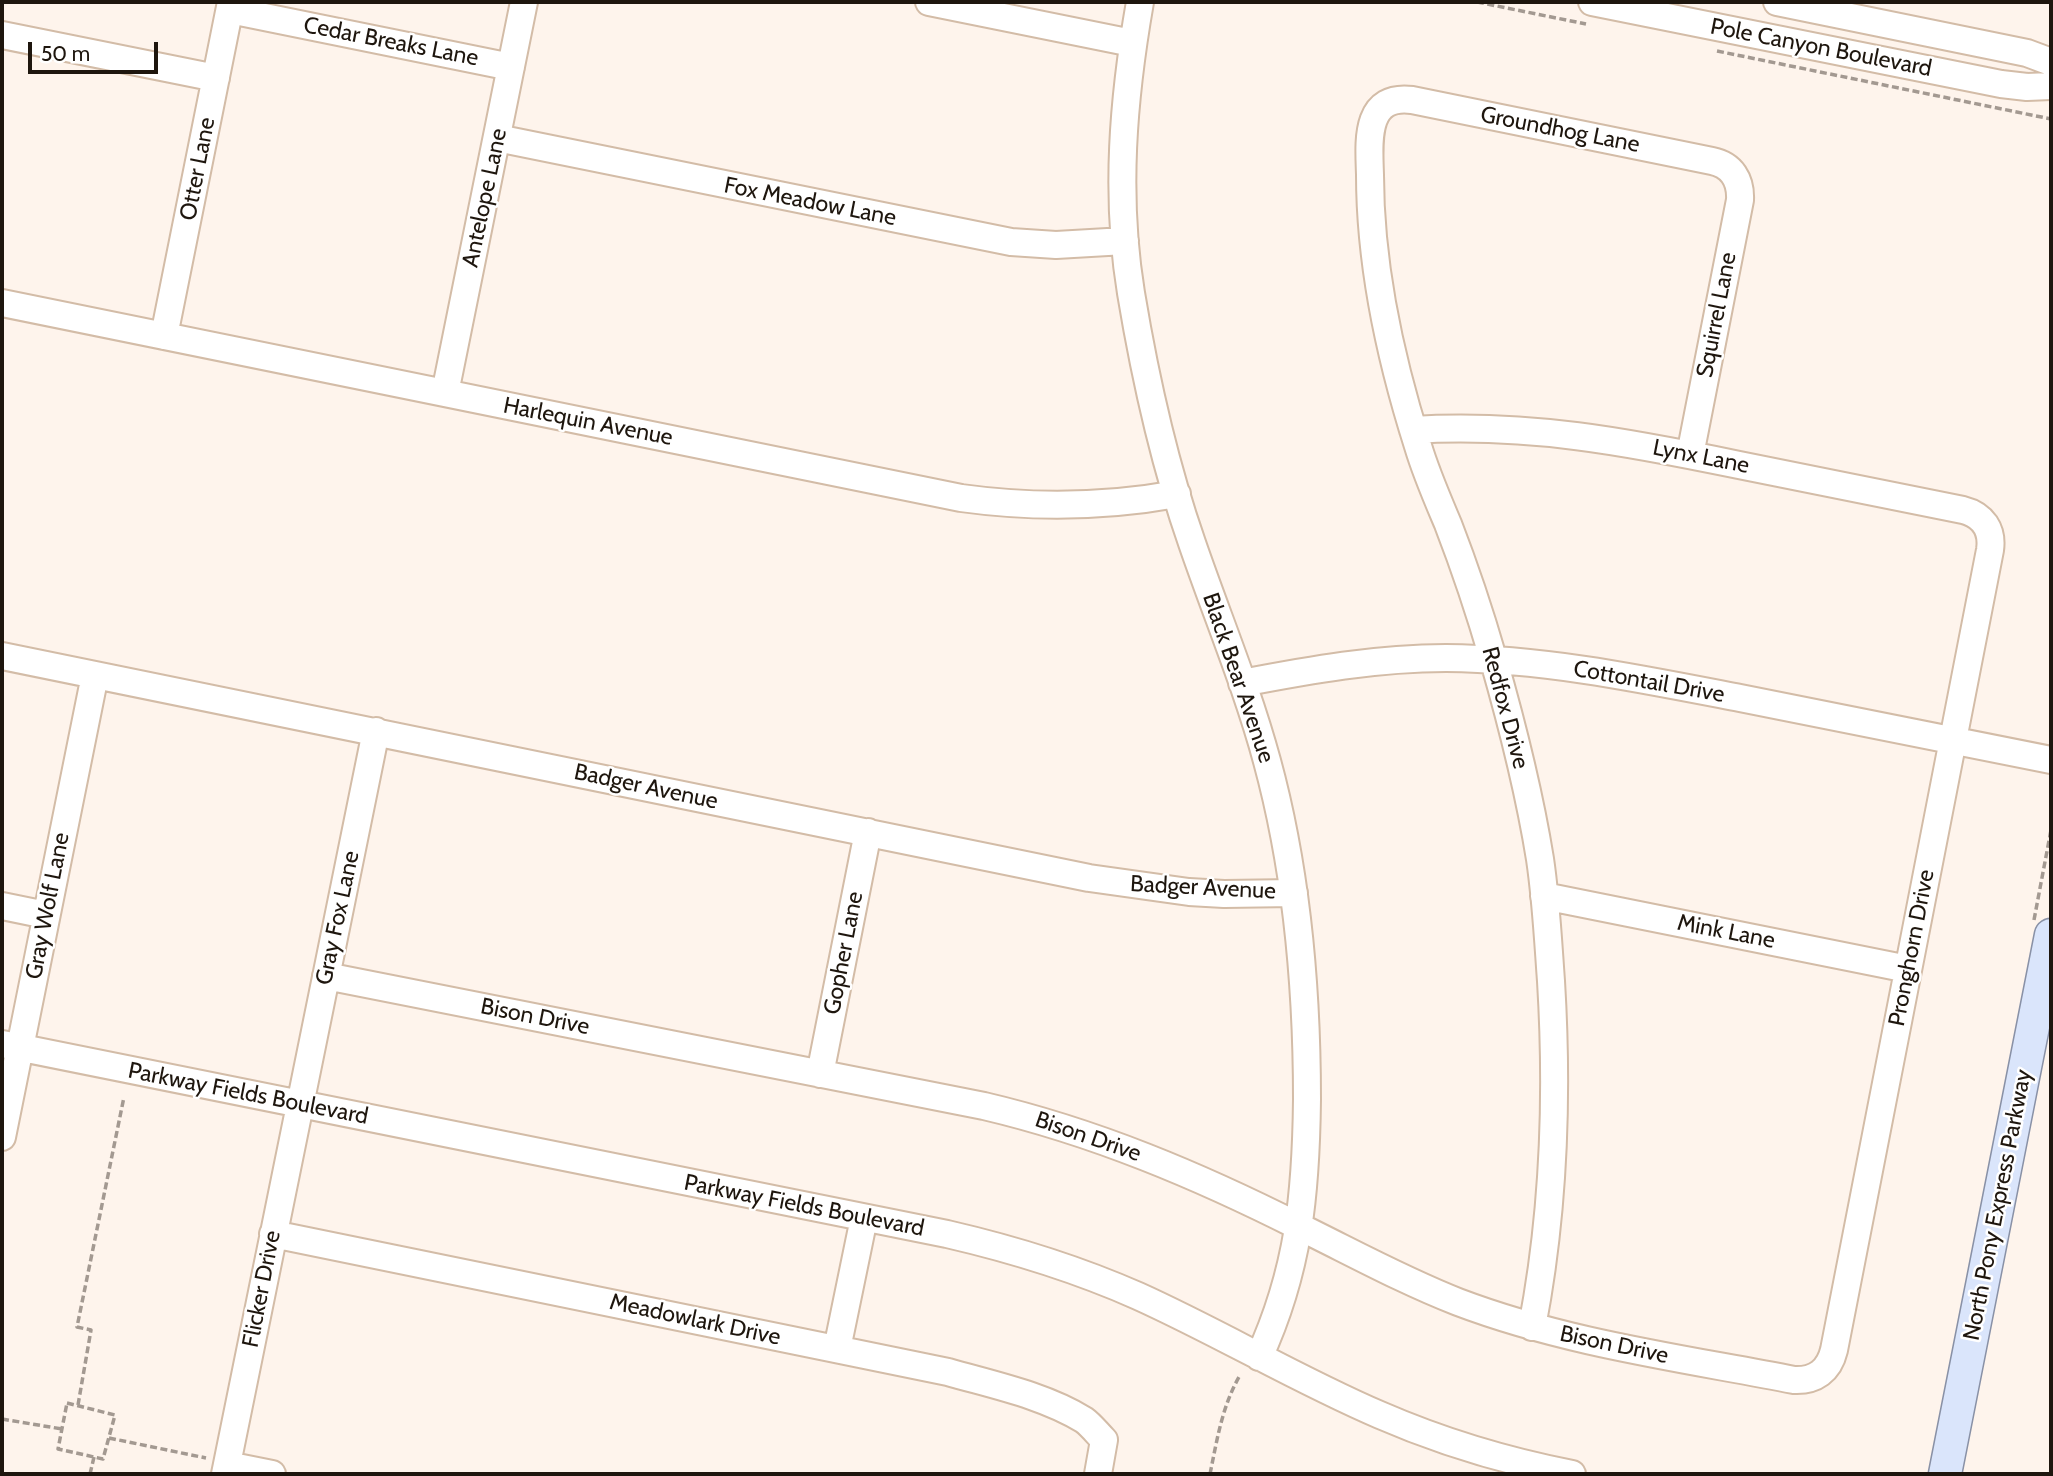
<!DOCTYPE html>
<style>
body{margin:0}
#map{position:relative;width:2053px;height:1476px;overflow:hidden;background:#fef4ec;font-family:Cabin,sans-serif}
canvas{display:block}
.frame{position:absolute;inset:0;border:4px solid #1e160e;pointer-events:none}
.scale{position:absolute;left:28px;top:42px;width:130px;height:32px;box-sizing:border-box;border:4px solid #1e160e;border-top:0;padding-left:9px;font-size:21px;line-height:24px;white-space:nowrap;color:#1e160e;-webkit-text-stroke:5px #fff;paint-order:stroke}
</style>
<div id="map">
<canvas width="2053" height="1476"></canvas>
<div class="frame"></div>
<div class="scale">50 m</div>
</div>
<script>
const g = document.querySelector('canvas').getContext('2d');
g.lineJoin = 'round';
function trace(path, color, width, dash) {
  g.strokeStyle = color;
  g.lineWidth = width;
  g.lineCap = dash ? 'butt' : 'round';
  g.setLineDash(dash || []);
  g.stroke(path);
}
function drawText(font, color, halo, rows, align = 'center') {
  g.font = font + ' Cabin,sans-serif';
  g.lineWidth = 5;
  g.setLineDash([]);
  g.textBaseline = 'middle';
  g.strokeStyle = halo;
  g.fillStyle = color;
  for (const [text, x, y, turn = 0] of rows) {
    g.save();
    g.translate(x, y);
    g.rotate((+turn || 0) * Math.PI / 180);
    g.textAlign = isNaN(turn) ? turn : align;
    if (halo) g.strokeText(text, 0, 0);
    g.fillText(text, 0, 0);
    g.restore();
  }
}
const minor = new Path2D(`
 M 929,2 L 1132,43
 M 1140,2 C 1123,99 1115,195 1131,293 C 1145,377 1164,463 1192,543 C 1217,616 1247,687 1267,761 C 1297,871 1307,985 1307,1099 C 1306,1193 1299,1270 1259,1357
 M 1592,2 L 2001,84 L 2027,87 L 2051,86
 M 1777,2 L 2027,53 L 2051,62
 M 230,10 L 511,67
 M 2,35 L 216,78
 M 497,138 L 1011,242 L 1056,245 L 1125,241
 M 2,303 L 961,498 C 1033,508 1105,507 1177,494
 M 164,336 L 231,2
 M 445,393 L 524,2
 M 2,656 L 1089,878 L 1189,892 L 1224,894 L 1294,893
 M 1242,683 C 1310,670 1377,658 1446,658 C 1546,659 1642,679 1740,698 C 1843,719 1947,739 2051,760
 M 1544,896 L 1908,969
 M 2,906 L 46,915
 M 326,976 L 984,1106 C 1095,1132 1199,1176 1300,1227 C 1353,1253 1404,1281 1458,1302 C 1566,1343 1681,1358 1794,1380 C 1815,1381 1829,1371 1834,1350 L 1990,550 C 1993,530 1983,515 1963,510 C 1889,495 1814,480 1739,465 C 1628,442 1528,423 1413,430
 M 2,1044 L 947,1234 C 1012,1249 1077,1269 1138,1296 C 1220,1333 1298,1380 1380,1415 C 1442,1442 1506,1461 1572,1474
 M 820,1074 L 868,832
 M 2,1137 L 95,675
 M 273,1234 L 948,1372 C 993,1385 1043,1395 1084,1420 C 1091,1425 1097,1433 1104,1440 L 1098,1474
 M 1532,1327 C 1554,1213 1558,1096 1551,981 C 1548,940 1546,899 1540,859 C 1529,791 1512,724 1493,658 C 1480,613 1465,568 1448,524 C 1437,498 1426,473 1418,446 C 1391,361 1370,264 1370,175 C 1369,142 1364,94 1412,100 L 1712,161 C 1732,165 1741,180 1740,200 L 1690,455
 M 837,1349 L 864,1218
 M 227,1465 L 272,1474
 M 225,1474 L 376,731`);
const major = new Path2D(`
 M 1945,1474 L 2051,935`);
trace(minor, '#d3bca7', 30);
trace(major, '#8991a6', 35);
trace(new Path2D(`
 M 1477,2 L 1586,24
 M 1717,51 L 2051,119
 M 2034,920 L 2051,830
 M 67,1403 L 115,1415 L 103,1459 L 58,1449 Z
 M 78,1405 L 91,1330 L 77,1327 L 124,1097
 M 2,1419 L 62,1429
 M 109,1438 L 206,1458
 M 90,1474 L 94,1457
 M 1210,1474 C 1217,1440 1222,1407 1239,1377`), '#a39991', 3.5, [7, 3.5]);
trace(minor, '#fff', 26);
trace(major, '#dae5fb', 32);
drawText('23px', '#1e160e', '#fff', [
 ["Cedar Breaks Lane",391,42,11],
 ["Pole Canyon Boulevard",1821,48,11],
 ["Groundhog Lane",1560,130,11],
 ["Otter Lane",198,169,-79],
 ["Antelope Lane",485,198,-78],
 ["Fox Meadow Lane",810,202,11],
 ["Squirrel Lane",1717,315,-79],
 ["Harlequin Avenue",588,422,11],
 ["Lynx Lane",1701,457,11],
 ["Black Bear Avenue",1238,678,71],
 ["Cottontail Drive",1649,682,10],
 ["Redfox Drive",1505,708,75],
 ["Badger Avenue",646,787,12],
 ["Badger Avenue",1203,888,3],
 ["Gray Wolf Lane",48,906,-79],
 ["Gray Fox Lane",338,918,-78],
 ["Mink Lane",1726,932,11],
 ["Pronghorn Drive",1912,948,-79],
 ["Gopher Lane",844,953,-79],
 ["Bison Drive",535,1017,11],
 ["Parkway Fields Boulevard",248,1094,11],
 ["Bison Drive",1088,1137,19],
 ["North Pony Express Parkway",1998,1205,-79],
 ["Parkway Fields Boulevard",804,1206,11],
 ["Flicker Drive",262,1289,-79],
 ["Meadowlark Drive",695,1320,12],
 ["Bison Drive",1614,1345,12]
]);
</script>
